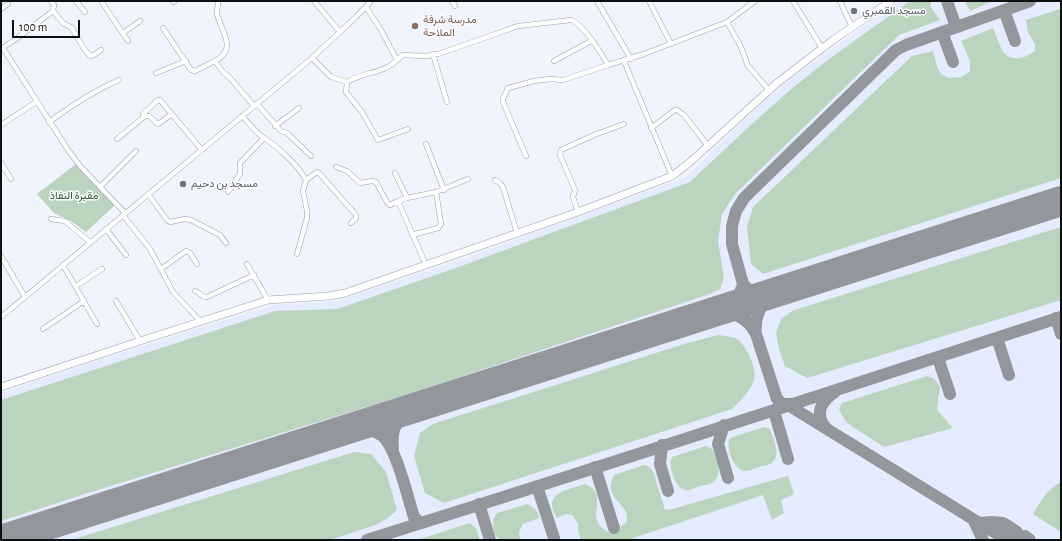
<!DOCTYPE html>
<meta charset="utf-8">
<style>
body{margin:0}
#map{position:relative;width:1062px;height:541px;overflow:hidden;background:#f0f4fd;font-family:"Alegreya Sans",sans-serif}
canvas{display:block}
.frame{position:absolute;inset:0;border:2px solid #0e0f13;pointer-events:none}
.scale{position:absolute;left:12px;top:20px;width:68px;height:18px;box-sizing:border-box;border:2px solid #0e0f13;border-top:0;padding-left:5px;font-size:12px;line-height:14px;white-space:nowrap;color:#0e0f13;-webkit-text-stroke:3px #fff;paint-order:stroke}
</style>
<div id="map">
<canvas width="1062" height="541"></canvas>
<div class="frame"></div>
<div class="scale">100 m</div>
</div>
<script>
const g = document.querySelector('canvas').getContext('2d');
g.lineJoin = 'round';
function fill(path, color) {
  g.fillStyle = color;
  g.fill(path, 'evenodd');
}
function trace(path, color, width, dash) {
  g.strokeStyle = color;
  g.lineWidth = width;
  g.lineCap = dash ? 'butt' : 'round';
  g.setLineDash(dash || []);
  g.stroke(path);
}
function drawText(font, color, halo, rows, align = 'center') {
  g.font = font + ' "Alegreya Sans",Vazirmatn,sans-serif';
  g.lineWidth = 3;
  g.setLineDash([]);
  g.textBaseline = 'middle';
  g.strokeStyle = halo;
  g.fillStyle = color;
  for (const [text, x, y, turn = 0] of rows) {
    g.save();
    g.translate(x, y);
    g.rotate((+turn || 0) * Math.PI / 180);
    g.textAlign = isNaN(turn) ? turn : align;
    if (halo) g.strokeText(text, 0, 0);
    g.fillText(text, 0, 0);
    g.restore();
  }
}
fill(new Path2D(`
 M 899,1 L 1061,1 L 1061,540 L 1,540 L 1,393 L 95,361 L 273,305 L 336,301 L 461,260 L 686,177 L 764,101 L 787,81 Z`), '#e5ecff');
fill(new Path2D(`
 M 910,1 L 932,1 L 930,6 L 940,20 L 899,35 L 735,194 L 722,214 L 718,241 L 724,278 L 720,289 L 710,294 L 421,390 L 88,493 L 1,521 L 1,400 L 275,311 L 337,309 L 453,269 L 690,182 L 754,122 L 790,90 L 829,59 Z
 M 965,1 L 993,1 L 970,11 Z
 M 1060,9 L 1061,178 L 763,274 L 751,264 L 747,227 L 753,207 L 912,56 L 933,51 L 937,67 L 941,74 L 949,78 L 962,77 L 970,71 L 970,61 L 961,41 L 993,28 C 996,34 1001,49 1003,52 C 1013,63 1025,58 1035,51 L 1035,44 L 1028,32 L 1026,20 Z
 M 76,164 L 115,205 L 86,232 L 71,221 L 54,213 L 37,194 Z
 M 1061,227 L 1061,300 L 807,378 L 785,366 L 779,349 L 776,333 L 781,319 L 794,310 Z
 M 718,335 C 724,336 732,336 737,339 C 746,345 758,370 754,380 C 750,391 740,401 732,409 L 444,503 L 425,493 L 414,456 L 420,433 L 433,424 L 684,344 Z
 M 927,376 L 933,378 L 940,386 L 937,410 L 953,428 L 884,447 L 847,423 L 842,415 L 839,409 L 842,403 Z
 M 764,427 L 770,429 C 773,439 783,456 770,464 C 767,465 762,466 759,467 C 753,469 746,473 741,470 C 733,466 725,445 730,438 Z
 M 706,446 L 712,449 C 715,458 725,475 712,483 C 709,485 704,485 700,486 C 695,488 688,492 683,489 C 675,486 667,464 672,457 Z
 M 354,452 L 371,454 L 386,472 L 397,510 L 388,518 L 375,525 L 330,540 L 71,540 Z
 M 644,465 C 650,466 652,469 654,474 L 665,510 L 672,509 L 788,476 L 794,494 L 781,500 L 784,513 L 772,520 L 763,495 L 627,540 L 581,540 L 578,531 L 578,523 L 572,515 L 566,514 L 557,518 C 541,493 567,490 585,484 C 613,496 580,518 610,533 L 621,529 L 621,526 L 626,523 C 631,509 617,504 612,493 C 609,487 612,480 614,475 Z
 M 1061,482 L 1061,532 L 1033,514 C 1040,502 1048,488 1061,482 Z
 M 527,504 C 534,507 538,511 539,518 L 523,524 L 519,532 L 520,540 L 501,540 L 494,534 L 493,520 L 497,513 Z
 M 470,523 L 476,528 L 480,540 L 417,540 Z`), '#bad4be');
trace(new Path2D(`
 M 947,1 L 956,27
 M 1004,10 L 1015,41
 M 942,32 L 953,62
 M 743,284 L 750,291 L 765,295
 M 731,307 L 738,298 L 743,284 L 732,244 L 732,226 L 736,211 L 744,198 L 896,50 L 906,45 L 1030,1
 M 708,313 C 730,312 745,313 756,334 C 754,316 761,305 773,292
 M 1056,318 L 1061,334
 M 756,334 L 777,399 L 783,404 L 791,404
 M 997,338 L 1009,375
 M 938,358 L 950,394
 M 788,405 L 1007,540
 M 774,411 L 788,459
 M 724,425 L 718,444 L 728,478
 M 349,428 C 360,428 371,428 381,435 C 396,445 408,499 414,517 L 421,523
 M 826,428 C 814,414 821,401 835,392
 M 662,445 L 660,464 L 668,491
 M 393,449 C 391,428 396,424 408,409
 M 595,467 L 614,528
 M 537,486 L 554,538
 M 479,504 L 490,540
 M 973,519 L 983,540
 M 979,523 L 992,522 L 1003,523 L 1009,531 L 1007,540
 M 1005,524 L 1017,532 L 1019,540
 M 1025,536 L 1030,540
 M 11,540 L 19,534
 M 367,540 C 599,468 830,392 1061,317`), '#94969d', 12);
trace(new Path2D(`
 M 1,540 L 1061,201`), '#94969d', 30);
const street = new Path2D(`
 M 76,1 L 85,12
 M 101,1 L 128,41
 M 173,1 L 174,2
 M 314,1 L 340,32
 M 452,1 L 455,6
 M 597,1 L 631,59
 M 649,1 L 671,44
 M 793,1 L 822,48
 M 840,1 L 852,27
 M 366,7 L 381,30 L 397,60 L 403,55 L 426,56 L 438,54 L 490,36 L 518,26 L 571,20 C 583,24 602,54 608,65 L 644,54 L 727,22 L 755,1
 M 1,9 L 8,4
 M 53,11 L 63,23 L 72,28 L 83,47 L 90,56 L 94,55 L 101,50
 M 727,22 L 741,47 L 748,66 L 769,90
 M 163,28 L 191,70 L 195,71 L 215,61 L 223,72 L 230,78 L 254,106
 M 123,33 L 140,21
 M 3,48 L 68,150 L 81,167 L 125,213
 M 1,49 L 16,39 L 53,11 L 54,5 L 51,1
 M 433,54 L 447,102
 M 312,58 L 331,77 L 347,82 C 362,72 384,74 397,60
 M 215,61 C 239,48 220,31 217,13 C 216,9 219,6 218,1
 M 554,61 L 591,41
 M 624,61 L 672,176
 M 156,73 L 186,61
 M 347,82 L 346,92 L 362,112 L 378,140 L 408,129
 M 257,104 L 281,131 L 287,133 L 311,156
 M 145,116 L 149,116 L 158,124 L 172,114
 M 242,116 C 248,122 257,134 264,138 C 278,147 298,165 306,180 L 303,191 L 307,211 L 307,218 L 297,254
 M 49,122 C 71,106 93,91 119,80
 M 1,125 L 36,102
 M 275,126 L 299,108
 M 651,128 L 675,110 L 677,110 L 684,115 L 708,146
 M 117,139 L 145,116 L 143,114 L 158,100 L 160,100 L 201,149
 M 426,144 L 444,190
 M 526,156 L 503,102 L 503,99 L 508,88 L 534,81 L 550,79 L 563,80 L 608,65
 M 1,163 L 11,179
 M 336,167 L 347,171 L 360,183 L 372,181 L 376,182 L 387,202 L 390,205 L 398,201
 M 395,173 L 407,198 L 398,201 L 426,265
 M 306,180 L 317,172 L 319,173 L 356,215 L 356,218 L 351,223
 M 495,180 L 500,183 L 503,187 L 517,233
 M 100,187 L 136,151
 M 228,192 L 240,174 L 240,163 L 264,138
 M 148,194 L 167,220 L 170,222 L 184,219 L 191,220 L 220,235 L 226,243
 M 407,198 L 436,192
 M 578,212 L 573,197 L 575,190 L 560,155 L 561,150 L 594,135 L 624,124
 M 123,215 L 150,249 L 173,292 L 200,321
 M 51,219 L 65,221 L 90,242
 M 106,229 L 126,255
 M 412,235 L 438,228 L 441,224 L 436,192 L 468,179
 M 1,256 L 25,297
 M 247,264 L 268,300
 M 63,265 L 97,324
 M 161,269 L 186,251 L 190,253 L 197,264
 M 76,286 L 102,269
 M 195,291 C 200,292 202,298 207,297 L 254,275
 M 116,301 L 140,341
 M 1,317 L 312,58 L 356,17 L 371,1
 M 43,329 L 84,301`);
const secondary = new Path2D(`
 M 1,387 L 140,341 L 268,300 L 329,296 L 345,293 L 578,212 L 672,176 L 689,163 L 777,83 L 833,40 L 891,1`);
trace(street, '#9a9ea9', 5.5);
trace(secondary, '#9a9ea9', 8);
trace(street, '#fff', 4.5);
trace(secondary, '#fff', 7);
for (const [x, y, r, color] of [
 [854,11,4,"#6b7280"],
 [415,26,4,"#8d6e63"],
 [183,184,4,"#6b7280"]
]) {
  const dot = new Path2D();
  dot.arc(x, y, r, 0, 2 * Math.PI);
  g.fillStyle = color;
  g.fill(dot);
  trace(dot, '#fff', 1.5);
}
drawText('11px', '#5b616d', '#fff', [
 ["مسجد القمبري",862,11],
 ["مسجد بن دحيم",191,184]
], 'left');
drawText('11px', '#785e54', '#fff', [
 ["مدرسة شرفة",423,20],
 ["الملاحة",423,33]
], 'left');
drawText('11px', '#245f34', '#fff', [
 ["مقبرة النفاذ",74,196]
]);
</script>
